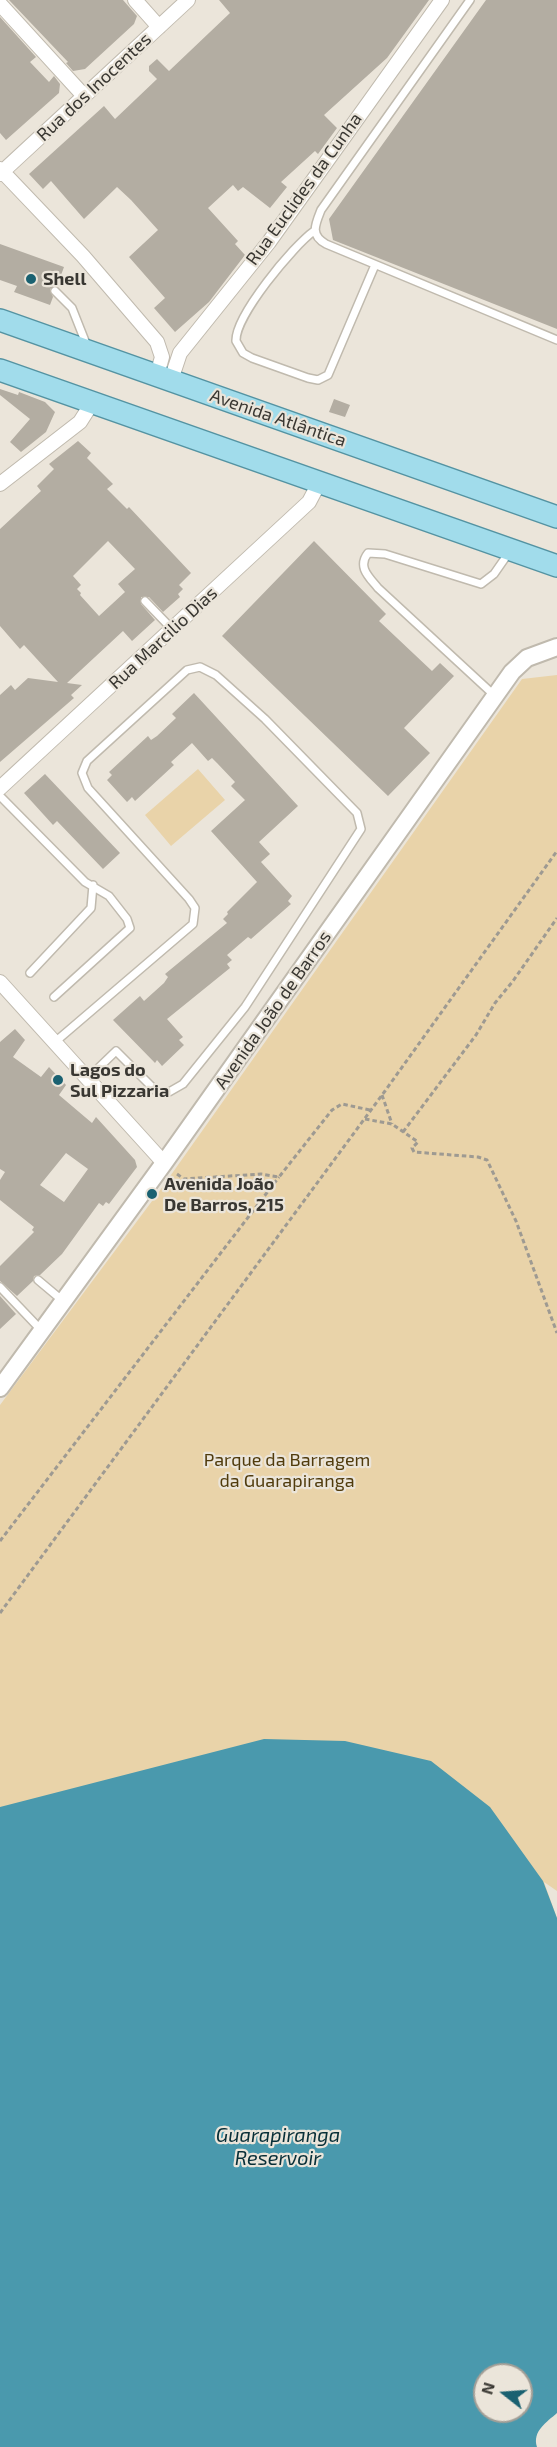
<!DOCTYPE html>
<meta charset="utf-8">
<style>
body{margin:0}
#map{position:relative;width:557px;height:2447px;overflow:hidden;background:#ebe5da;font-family:"Exo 2",sans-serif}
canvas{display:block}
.north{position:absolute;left:473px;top:2363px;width:60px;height:60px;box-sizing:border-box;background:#ebe5da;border:2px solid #a49f97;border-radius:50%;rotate:287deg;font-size:16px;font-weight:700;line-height:24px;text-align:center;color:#393732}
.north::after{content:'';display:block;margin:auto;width:21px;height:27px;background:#1a6171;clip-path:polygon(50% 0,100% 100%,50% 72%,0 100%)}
</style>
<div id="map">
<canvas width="557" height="2447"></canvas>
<div class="north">N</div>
</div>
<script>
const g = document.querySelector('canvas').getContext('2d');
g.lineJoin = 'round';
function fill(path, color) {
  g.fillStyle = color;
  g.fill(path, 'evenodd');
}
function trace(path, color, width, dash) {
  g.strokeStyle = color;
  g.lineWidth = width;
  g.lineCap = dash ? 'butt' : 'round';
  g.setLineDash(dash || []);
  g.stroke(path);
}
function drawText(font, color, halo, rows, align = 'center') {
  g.font = font + ' "Exo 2",sans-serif';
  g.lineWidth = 4.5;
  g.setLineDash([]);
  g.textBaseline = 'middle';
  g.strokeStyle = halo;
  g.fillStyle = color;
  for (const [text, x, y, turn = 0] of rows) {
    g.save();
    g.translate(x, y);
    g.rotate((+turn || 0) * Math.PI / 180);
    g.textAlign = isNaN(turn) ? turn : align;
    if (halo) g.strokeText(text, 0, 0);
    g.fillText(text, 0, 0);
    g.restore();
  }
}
fill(new Path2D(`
 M 557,675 L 557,1891 L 544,1882 L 557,1918 L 0,1889 L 0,1405 L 161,1189 L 522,679 Z
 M 198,769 L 225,800 L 171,846 L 145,815 Z`), '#e9d3a9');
fill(new Path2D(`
 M 264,1739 L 345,1741 L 431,1761 L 490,1807 L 543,1881 L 557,1918 L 557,2413 C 547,2422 532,2431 537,2447 L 0,2447 L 0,1807 ZM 485,2375 L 521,2375 L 521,2411 L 485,2411 Z`), '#4a99ad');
fill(new Path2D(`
 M 9,0 L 123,0 L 137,16 L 134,24 L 85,69 L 73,71 L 66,63 L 68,62 Z
 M 219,0 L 429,0 L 387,58 L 324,115 L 337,128 L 318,154 L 315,151 L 281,182 L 287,187 L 270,208 L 243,187 L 238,191 L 233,185 L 208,208 L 238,241 L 235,244 L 245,255 L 209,302 L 175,332 L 154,308 L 165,298 L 129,257 L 158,230 L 131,200 L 117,187 L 84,219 L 51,181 L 43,189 L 29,174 L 104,106 L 115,119 L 157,79 L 149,71 L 149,66 L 157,59 L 169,71 L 230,13 Z
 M 486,0 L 557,0 L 557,329 L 333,240 L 329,219 Z
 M 0,17 L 36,57 L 30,62 L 49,82 L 54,76 L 60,84 L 59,93 L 6,140 L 0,133 Z
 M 0,244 L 64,267 L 57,286 L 50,289 L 53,297 L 50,305 L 14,292 L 17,286 L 0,280 Z
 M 0,389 L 18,395 L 19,392 L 45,402 L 55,412 L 46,432 L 21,452 L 10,442 L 30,419 L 0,395 Z
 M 334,399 L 350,405 L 345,417 L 329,412 Z
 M 78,441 L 91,453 L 87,458 L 113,484 L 107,489 L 127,509 L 129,507 L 191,573 L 179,585 L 183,589 L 178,594 L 180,597 L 163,612 L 149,597 L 141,597 L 141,604 L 155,620 L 132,641 L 123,631 L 67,683 L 82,685 L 71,695 L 74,698 L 0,762 L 0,695 L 11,685 L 15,690 L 28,678 L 58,682 L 24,645 L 20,649 L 0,626 L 0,529 L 41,491 L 37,486 L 54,469 L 49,464 ZM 108,541 L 135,569 L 118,584 L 125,592 L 99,616 L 80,595 L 81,593 L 77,589 L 81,585 L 73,576 Z
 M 314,541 L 386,614 L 379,621 L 432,671 L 440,663 L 454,676 L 404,728 L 430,753 L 388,796 L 222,636 Z
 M 194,693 L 298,806 L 259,842 L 270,854 L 261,862 L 292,896 L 288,901 L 291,904 L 251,939 L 248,937 L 227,955 L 232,960 L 227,964 L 230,968 L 167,1019 L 183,1037 L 179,1040 L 184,1045 L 162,1066 L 157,1060 L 155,1063 L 113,1020 L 140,996 L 144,1001 L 164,983 L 168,977 L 165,974 L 227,923 L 223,919 L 228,914 L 227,912 L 257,882 L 211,831 L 245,800 L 231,786 L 235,782 L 217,763 L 212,758 L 208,761 L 192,743 L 171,762 L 174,765 L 135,801 L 132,797 L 127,802 L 107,780 L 112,775 L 109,772 L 148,736 L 151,740 L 157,736 L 176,718 L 172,714 Z
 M 45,774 L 120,853 L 103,869 L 57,821 L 53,825 L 24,793 Z
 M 15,1029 L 25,1040 L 13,1057 L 41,1077 L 49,1067 L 66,1085 L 59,1095 L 92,1123 L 96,1117 L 135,1160 L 137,1167 L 109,1204 L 106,1202 L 103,1206 L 99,1203 L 62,1254 L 40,1275 L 34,1276 L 33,1281 L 17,1296 L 0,1281 L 0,1266 L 34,1232 L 32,1230 L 34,1227 L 0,1200 L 0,1180 L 5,1172 L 0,1169 L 0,1042 ZM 66,1153 L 88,1169 L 64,1202 L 40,1185 Z
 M 0,1296 L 16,1314 L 0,1329 Z`), '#b3ada2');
const service = new Path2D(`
 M 470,0 L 321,210 C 315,225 310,235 326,244 L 557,340
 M 314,231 C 293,246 235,316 236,341 L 243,353 L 252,358 L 308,378 L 318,380 L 328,375 L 375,265
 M 55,291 L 72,308 L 87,346
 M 145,601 L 172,629
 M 495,696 L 378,588 C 369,577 357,567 368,553 L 385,554 L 481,584 L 494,574 L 510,551
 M 0,796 L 85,882 L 109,896 L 127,919 L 130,928 L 54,997
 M 30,973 L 91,908 L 93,885
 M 55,1042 L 193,924 L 195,908 L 189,899 L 88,788 L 82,773 L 87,761 L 187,670 L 200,667 L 216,675 L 265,719 L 357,813 L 361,829 L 245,1007 L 183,1084 L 169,1092 L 157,1092 L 116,1051 L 88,1078
 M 38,1280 L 63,1301
 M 0,1287 L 42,1331`);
const minor = new Path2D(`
 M 135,0 L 159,27
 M 0,4 L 84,96
 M 0,169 L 83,256 L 157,342 L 162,357 L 157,375
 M 0,174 L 188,0
 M 171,380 L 180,353 L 269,242 L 442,0
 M 0,484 L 80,422 L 92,403
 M 0,788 L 309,502 L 319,483
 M 0,982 L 164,1163`);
const tertiary = new Path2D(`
 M 0,1388 L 164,1163 L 512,672 L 527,658 L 557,647`);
const primary = new Path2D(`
 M 0,320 L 557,517
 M 0,370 L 557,566`);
trace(service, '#c0baae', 10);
trace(minor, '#c0baae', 16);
trace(tertiary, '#c0baae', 20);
trace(primary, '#5493a2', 24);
trace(new Path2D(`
 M 382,1095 L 392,1124
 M 365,1119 L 392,1124 L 418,1142 L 412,1148 L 414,1152 L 478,1157 L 487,1160 L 516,1221 L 557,1333
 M 403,1132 L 476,1035 L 495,1003 L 513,981 L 557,918
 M 177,1174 L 184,1179 L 261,1174 L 279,1177 L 332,1110 L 342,1104 L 370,1110
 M 0,1541 L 279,1177
 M 0,1613 L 385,1091 L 557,851`), '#9e9a92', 3, [4.5, 3]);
trace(service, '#fff', 7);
trace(minor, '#fff', 14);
trace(tertiary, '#fff', 16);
trace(primary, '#a1dceb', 21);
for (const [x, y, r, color] of [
 [31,279,6,"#1a6171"],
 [58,1080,6,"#1a6171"],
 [152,1194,6,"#1a6171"]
]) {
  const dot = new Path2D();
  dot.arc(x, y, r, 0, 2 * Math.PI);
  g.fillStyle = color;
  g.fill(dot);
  trace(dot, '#ebe5da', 2);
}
drawText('18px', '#393732', '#ebe5da', [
 ["Rua dos Inocentes",94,87,-43],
 ["Rua Euclides da Cunha",304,189,-54],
 ["Avenida Atlântica",278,418,19],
 ["Rua Marcilio Dias",163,638,-43],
 ["Avenida João de Barros",273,1010,-55]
]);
drawText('bold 18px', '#393732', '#ebe5da', [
 ["Shell",43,279],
 ["Lagos do",70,1070],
 ["Sul Pizzaria",70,1091],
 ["Avenida João",164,1184],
 ["De Barros, 215",164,1205]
], 'left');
drawText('18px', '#503b0c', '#ebe5da', [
 ["Parque da Barragem",287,1460],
 ["da Guarapiranga",287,1481]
]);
drawText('italic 20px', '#082f38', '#ebe5da', [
 ["Guarapiranga",278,2135],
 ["Reservoir",278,2158]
]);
</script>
